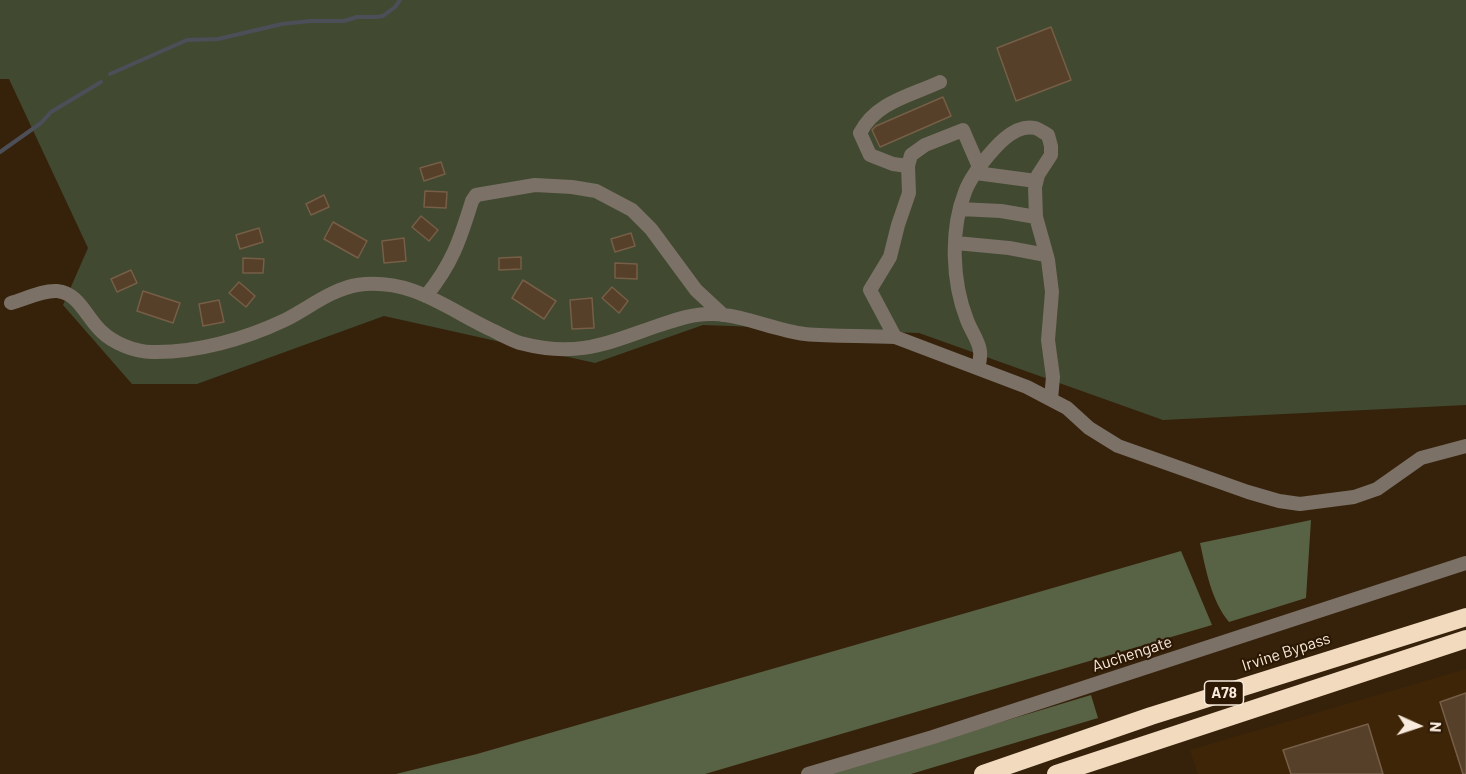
<!DOCTYPE html>
<style>
body{margin:0}
#map{position:relative;width:1466px;height:774px;overflow:hidden;background:#36220b;font-family:Barlow,sans-serif}
canvas{display:block}
.north{position:absolute;left:1388px;top:696px;width:60px;height:60px;-webkit-text-stroke:4px #2c1803;paint-order:stroke;rotate:93deg;font-size:16px;font-weight:700;line-height:24px;text-align:center;color:#f8eadc}
.north::after{content:'';display:block;margin:auto;width:21px;height:27px;background:#f8eadc;clip-path:polygon(50% 0,100% 100%,50% 72%,0 100%)}
</style>
<div id="map">
<canvas width="1466" height="774"></canvas>
<div class="north">N</div>
</div>
<script>
const g = document.querySelector('canvas').getContext('2d');
g.lineJoin = 'round';
function fill(path, color) {
  g.fillStyle = color;
  g.fill(path, 'evenodd');
}
function trace(path, color, width, dash) {
  g.strokeStyle = color;
  g.lineWidth = width;
  g.lineCap = dash ? 'butt' : 'round';
  g.setLineDash(dash || []);
  g.stroke(path);
}
function drawText(font, color, halo, rows, align = 'center') {
  g.font = font + ' Barlow,sans-serif';
  g.lineWidth = 4.5;
  g.setLineDash([]);
  g.textBaseline = 'middle';
  g.strokeStyle = halo;
  g.fillStyle = color;
  for (const [text, x, y, turn = 0] of rows) {
    g.save();
    g.translate(x, y);
    g.rotate((+turn || 0) * Math.PI / 180);
    g.textAlign = isNaN(turn) ? turn : align;
    if (halo) g.strokeText(text, 0, 0);
    g.fillText(text, 0, 0);
    g.restore();
  }
}
fill(new Path2D(`
 M 1466,669 L 1466,774 L 1198,774 L 1190,750 Z`), '#3e2507');
fill(new Path2D(`
 M 0,0 L 1466,0 L 1466,405 L 1163,420 L 919,333 L 703,325 L 595,363 L 384,316 L 197,384 L 132,384 L 63,305 L 88,248 L 9,79 L 0,79 Z`), '#414931');
fill(new Path2D(`
 M 1311,520 L 1306,598 L 1229,622 C 1211,600 1206,570 1200,543 Z
 M 1181,551 L 1212,625 L 705,774 L 396,774 L 477,754 Z
 M 1091,695 L 1098,718 L 911,774 L 828,774 Z`), '#586245');
trace(new Path2D(`
 M 110,74 L 187,40 L 218,39 L 282,24 L 310,21 L 344,21 L 357,17 L 376,17 L 383,16 L 395,7 L 400,0
 M 0,152 L 41,123 L 51,112 L 101,82`), '#4c4f58', 4);
const building = new Path2D(`
 M 1051,27 L 1071,80 L 1016,101 L 997,48 Z
 M 943,97 L 951,116 L 880,147 L 872,130 L 876,126 Z
 M 441,162 L 445,174 L 424,181 L 420,168 Z
 M 425,191 L 447,192 L 446,208 L 424,207 Z
 M 324,195 L 329,207 L 311,215 L 306,204 Z
 M 421,216 L 438,230 L 429,241 L 412,227 Z
 M 333,222 L 367,241 L 358,258 L 324,239 Z
 M 259,228 L 263,242 L 240,249 L 236,235 Z
 M 631,233 L 635,246 L 615,252 L 611,239 Z
 M 404,238 L 406,261 L 384,263 L 382,241 Z
 M 521,257 L 521,269 L 499,270 L 499,258 Z
 M 243,258 L 264,259 L 263,273 L 243,273 Z
 M 615,263 L 637,264 L 637,279 L 615,278 Z
 M 131,270 L 137,283 L 117,292 L 111,279 Z
 M 523,280 L 556,301 L 544,319 L 512,298 Z
 M 239,282 L 255,296 L 246,307 L 229,293 Z
 M 612,287 L 628,301 L 619,313 L 602,298 Z
 M 143,291 L 180,303 L 173,323 L 137,311 Z
 M 592,298 L 594,328 L 572,329 L 570,300 Z
 M 219,300 L 224,322 L 203,326 L 199,304 Z
 M 1466,693 L 1466,774 L 1463,774 L 1440,702 Z
 M 1368,724 L 1383,774 L 1291,774 L 1283,750 Z`);
fill(building, '#564029');
trace(building, '#765e47', 1.5);
trace(new Path2D(`
 M 908,166 L 893,164 L 870,155 L 860,133 C 876,102 910,96 940,82
 M 979,167 C 991,152 1012,123 1035,128 C 1039,129 1044,133 1048,135 L 1051,146 L 1051,155 L 1038,175 L 1035,187 L 1036,217 L 1048,260 L 1052,292 L 1048,340 L 1053,377 L 1051,399
 M 976,173 L 1036,181
 M 960,209 L 1001,211 L 1036,217
 M 956,243 L 1009,248 L 1046,255
 M 426,296 C 452,264 460,240 472,201 L 476,195 L 535,185 L 572,187 L 596,191 L 632,210 L 651,229 L 696,290 L 723,315
 M 11,303 C 25,299 43,290 57,291 C 79,293 86,317 101,331 C 113,343 135,352 152,352 C 196,353 245,339 285,320 C 307,309 332,289 357,285 C 412,277 448,310 494,331 C 502,335 511,340 520,343 C 577,358 605,344 657,326 C 675,320 694,313 713,314 C 744,315 774,330 805,334 C 835,337 865,335 895,337
 M 978,367 C 985,347 974,338 967,320 C 952,282 950,230 965,192 C 968,183 974,175 979,167 L 963,130 L 925,145 L 911,155 L 908,166 L 909,193 L 898,225 L 890,257 L 870,290 L 895,337 L 1027,387 L 1067,408 L 1089,428 L 1118,446 L 1248,492 L 1279,501 L 1300,504 L 1354,497 L 1377,489 L 1421,458 L 1466,446
 M 808,774 L 933,737 L 1466,563`), '#7b7166', 14);
trace(new Path2D(`
 M 983,774 L 1151,716 L 1466,617
 M 1056,774 L 1466,639`), '#f2dabf', 18);
for (const [x, y, w] of [
 [1224,693,39]
]) {
  const box = new Path2D();
  box.roundRect(x - w / 2, y - 12, w, 24, 4.5);
  g.fillStyle = '#2c1803';
  g.fill(box);
  trace(box, '#f8eadc', 1.5);
}
drawText('bold 15px', '#f8eadc', null, [
 ["A78",1224,693]
]);
drawText('16px', '#f8eadc', '#2c1803', [
 ["Irvine Bypass",1286,652,-18],
 ["Auchengate",1132,654,-18]
]);
</script>
